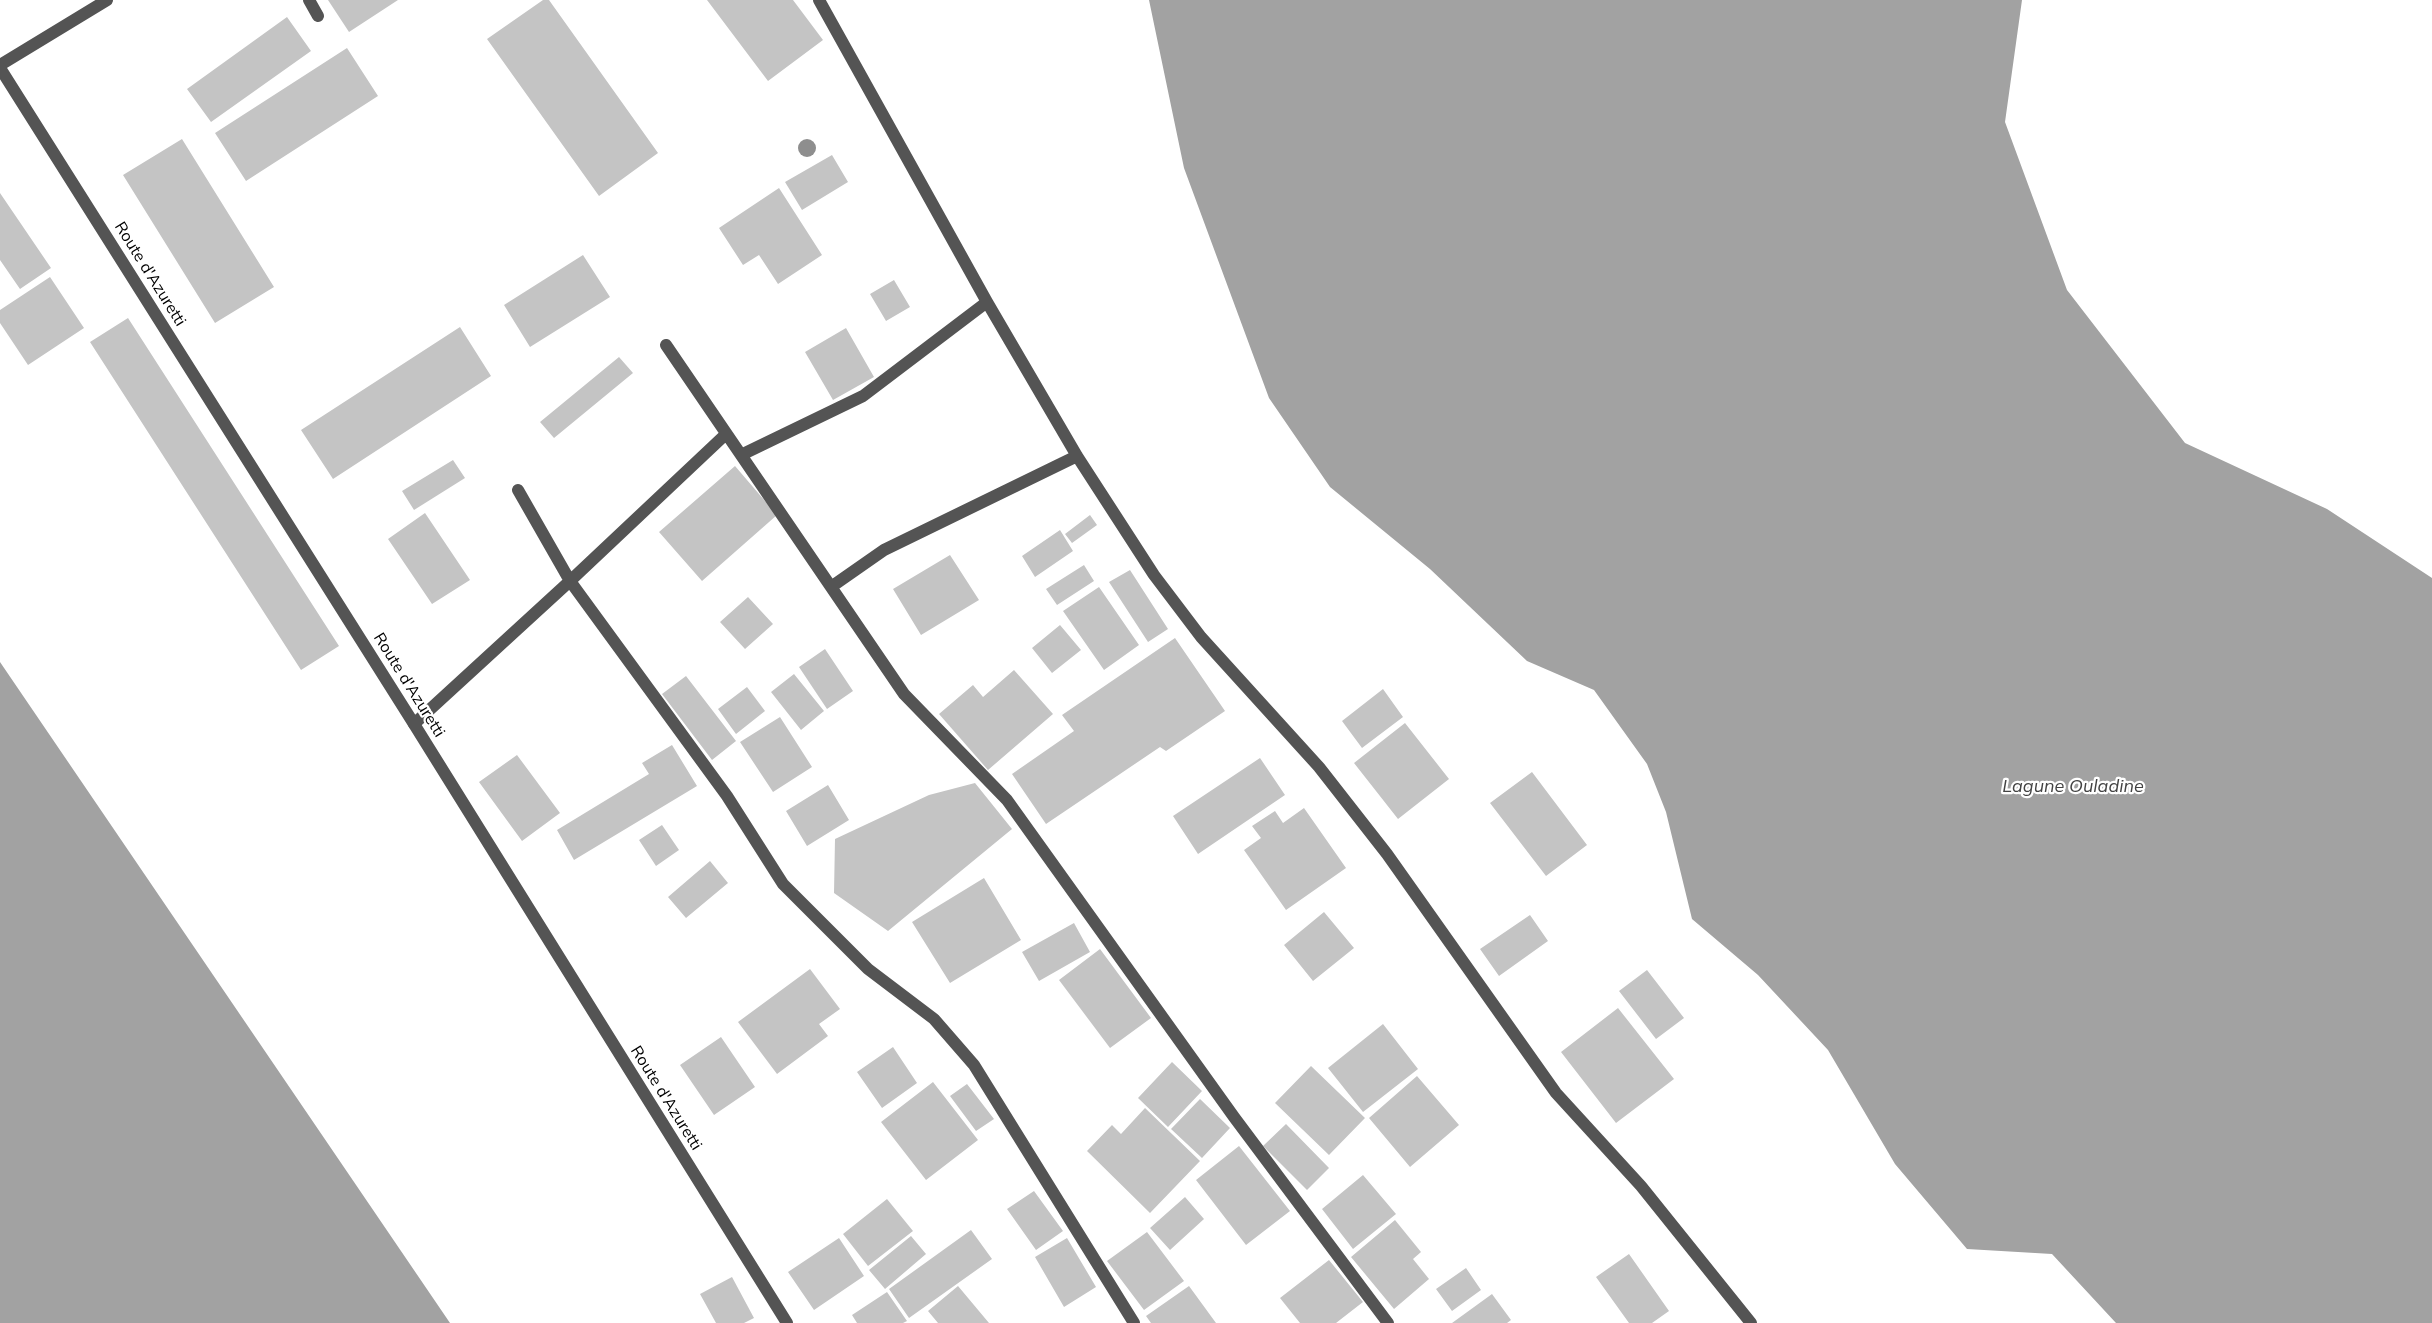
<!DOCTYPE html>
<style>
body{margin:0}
canvas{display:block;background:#fff}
</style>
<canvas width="2432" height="1323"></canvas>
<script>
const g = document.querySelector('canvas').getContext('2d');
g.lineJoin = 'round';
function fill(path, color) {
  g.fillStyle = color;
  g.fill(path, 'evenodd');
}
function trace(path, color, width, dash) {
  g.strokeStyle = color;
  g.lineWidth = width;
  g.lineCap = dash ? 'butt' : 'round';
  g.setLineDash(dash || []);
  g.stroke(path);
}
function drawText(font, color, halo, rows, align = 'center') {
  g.font = font + ' Mulish,sans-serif';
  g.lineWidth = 4.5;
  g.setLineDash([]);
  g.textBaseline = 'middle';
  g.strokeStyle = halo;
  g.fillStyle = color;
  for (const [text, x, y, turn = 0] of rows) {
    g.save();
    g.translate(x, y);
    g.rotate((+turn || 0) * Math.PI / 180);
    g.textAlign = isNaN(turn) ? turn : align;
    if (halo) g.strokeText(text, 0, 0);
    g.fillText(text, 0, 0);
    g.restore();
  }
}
fill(new Path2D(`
 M 1149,0 L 2022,0 L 2005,122 L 2067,290 L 2185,443 L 2327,509 L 2432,578 L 2432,1323 L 2116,1323 L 2052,1254 L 1967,1249 L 1895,1164 L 1828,1050 L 1758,975 L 1692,919 L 1666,812 L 1647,764 L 1594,690 L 1527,661 L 1430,569 L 1330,487 L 1269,398 L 1184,168 Z
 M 0,662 L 450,1323 L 0,1323 Z`), '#a2a2a2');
fill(new Path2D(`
 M 328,0 L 398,0 L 349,32 Z
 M 543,0 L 549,0 L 658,153 L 599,196 L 487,39 Z
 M 707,0 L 793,0 L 823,40 L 768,81 Z
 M 287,17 L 311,51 L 211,122 L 187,89 Z
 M 347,48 L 378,96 L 246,181 L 215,133 Z
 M 182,139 L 274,287 L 215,323 L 123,175 Z
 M 832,155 L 848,182 L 802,210 L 785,182 Z
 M 779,188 L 822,255 L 778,284 L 759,255 L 743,265 L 719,228 Z
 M 0,193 L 51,268 L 20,289 L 0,260 Z
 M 583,255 L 610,297 L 530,347 L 504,305 Z
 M 50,277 L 84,328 L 28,365 L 0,323 L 0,310 Z
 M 894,280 L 910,307 L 886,321 L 870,294 Z
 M 128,318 L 339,646 L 301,670 L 90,342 Z
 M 460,327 L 491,376 L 333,479 L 301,430 Z
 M 846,328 L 874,377 L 833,400 L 805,352 Z
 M 619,357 L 633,373 L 554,438 L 540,422 Z
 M 453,460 L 465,478 L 414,510 L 402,491 Z
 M 735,466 L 777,515 L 702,581 L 659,532 Z
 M 425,513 L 470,580 L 432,604 L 388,539 Z
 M 1090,515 L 1097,525 L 1072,543 L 1065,534 Z
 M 1060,530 L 1073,551 L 1035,577 L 1022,556 Z
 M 950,555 L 979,600 L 921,635 L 893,589 Z
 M 1084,565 L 1094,581 L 1057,605 L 1046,589 Z
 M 1130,570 L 1168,629 L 1148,642 L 1109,582 Z
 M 1099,587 L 1139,645 L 1104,670 L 1063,611 Z
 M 748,597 L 773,624 L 745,649 L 720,622 Z
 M 1060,625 L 1081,650 L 1052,673 L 1032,648 Z
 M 1175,638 L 1225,711 L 1166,751 L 1160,747 L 1046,824 L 1012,774 L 1074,731 L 1062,715 Z
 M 825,649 L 853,691 L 827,709 L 799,667 Z
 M 1014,670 L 1053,714 L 988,770 L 939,714 L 973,685 L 983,697 Z
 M 794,674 L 824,711 L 801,730 L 771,692 Z
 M 686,676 L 736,741 L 712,760 L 662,694 Z
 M 747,687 L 765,711 L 736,734 L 718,709 Z
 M 1383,689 L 1403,717 L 1362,748 L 1342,721 Z
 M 780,717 L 812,767 L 773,792 L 740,742 Z
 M 1405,723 L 1449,779 L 1398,819 L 1354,763 Z
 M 672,745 L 697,786 L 574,860 L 557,830 L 649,774 L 642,763 Z
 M 517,755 L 560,813 L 522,841 L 479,782 Z
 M 1260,758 L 1285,795 L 1198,854 L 1173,816 Z
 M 1532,772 L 1587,845 L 1546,876 L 1490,803 Z
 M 975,783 L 1012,829 L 888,931 L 834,893 L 835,839 L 929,795 Z
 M 828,785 L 849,820 L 807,846 L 786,811 Z
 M 1304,808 L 1346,868 L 1286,910 L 1244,850 L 1261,838 L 1252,826 L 1275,811 L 1283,823 Z
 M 662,825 L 679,850 L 656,866 L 639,840 Z
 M 710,861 L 728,883 L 686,918 L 668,897 Z
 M 984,878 L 1021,940 L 950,983 L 912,922 Z
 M 1324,912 L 1354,948 L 1313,981 L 1284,945 Z
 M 1530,915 L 1548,941 L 1499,976 L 1480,949 Z
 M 1074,923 L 1090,952 L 1039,981 L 1022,952 Z
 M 1100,949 L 1151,1018 L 1110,1048 L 1059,980 Z
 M 810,969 L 840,1009 L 819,1024 L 828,1036 L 777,1074 L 738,1022 Z
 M 1647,970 L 1684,1018 L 1656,1039 L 1619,991 Z
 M 1618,1008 L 1674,1079 L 1616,1123 L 1561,1052 Z
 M 1383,1024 L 1418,1069 L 1363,1112 L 1328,1068 Z
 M 721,1037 L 755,1087 L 714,1115 L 680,1065 Z
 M 893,1047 L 917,1083 L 882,1108 L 857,1072 Z
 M 1172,1062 L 1202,1091 L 1168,1127 L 1138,1098 Z
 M 1311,1066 L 1365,1118 L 1329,1155 L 1275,1103 Z
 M 1417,1076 L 1459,1125 L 1410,1167 L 1369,1118 Z
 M 933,1082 L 978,1140 L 926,1180 L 881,1122 Z
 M 967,1084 L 994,1119 L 976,1131 L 950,1096 Z
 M 1200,1099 L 1230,1128 L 1202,1158 L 1171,1129 Z
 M 1145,1108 L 1200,1161 L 1150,1213 L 1087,1151 L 1112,1125 L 1121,1134 Z
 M 1286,1124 L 1329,1168 L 1307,1190 L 1263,1146 Z
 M 1239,1146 L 1290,1211 L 1246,1245 L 1196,1180 Z
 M 1363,1175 L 1396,1214 L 1353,1249 L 1322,1209 Z
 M 1034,1191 L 1063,1231 L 1036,1250 L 1007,1209 Z
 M 1185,1197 L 1204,1219 L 1170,1250 L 1150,1228 Z
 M 887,1199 L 913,1231 L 868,1266 L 843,1234 Z
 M 1395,1220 L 1421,1252 L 1413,1259 L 1429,1279 L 1394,1309 L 1351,1257 Z
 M 971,1230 L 992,1259 L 909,1318 L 889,1289 Z
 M 1147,1232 L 1184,1281 L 1144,1310 L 1107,1261 Z
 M 911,1236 L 926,1254 L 885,1289 L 869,1270 Z
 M 839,1238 L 864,1276 L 814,1310 L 788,1272 Z
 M 1067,1238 L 1096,1287 L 1064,1307 L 1035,1257 Z
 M 1629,1254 L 1669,1311 L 1652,1323 L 1629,1323 L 1596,1277 Z
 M 1329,1260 L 1363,1302 L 1336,1323 L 1300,1323 L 1280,1298 Z
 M 1466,1268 L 1481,1290 L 1452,1311 L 1436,1289 Z
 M 732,1277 L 754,1318 L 744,1323 L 716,1323 L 700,1294 Z
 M 958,1286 L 989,1323 L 938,1323 L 928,1311 Z
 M 1189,1286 L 1216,1323 L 1151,1323 L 1146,1316 Z
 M 887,1292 L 907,1321 L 903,1323 L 857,1323 L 852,1315 Z
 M 1492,1294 L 1511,1320 L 1507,1323 L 1452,1323 Z`), '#c4c4c4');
trace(new Path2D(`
 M 309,0 L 318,16
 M 819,0 L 987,302 L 1077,456 L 1154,575 L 1201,637 L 1319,767 L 1387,854 L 1556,1093 L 1641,1186 L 1751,1323
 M 0,65 L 107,0
 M 666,345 L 904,694 L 1007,800 L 1234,1117 L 1388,1323
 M 741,455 L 863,396 L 987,302
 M 518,490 L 570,581 L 727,796 L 783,884 L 868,969 L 934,1019 L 974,1065 L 1134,1323
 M 831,587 L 884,550 L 1077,456
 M 414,724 L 570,581 L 726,434`), '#545454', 12);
trace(new Path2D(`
 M 0,68 L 414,724 L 787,1323`), '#545454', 12);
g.fillStyle = '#8e8e8e';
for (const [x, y] of [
 [807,148]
]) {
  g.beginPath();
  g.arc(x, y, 9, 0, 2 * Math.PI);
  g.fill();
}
drawText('16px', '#000', '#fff', [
 ["Route d'Azuretti",150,274,58],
 ["Route d'Azuretti",409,685,58],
 ["Route d'Azuretti",666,1098,58]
]);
drawText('italic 18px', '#434343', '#fff', [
 ["Lagune Ouladine",2073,787]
]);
</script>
